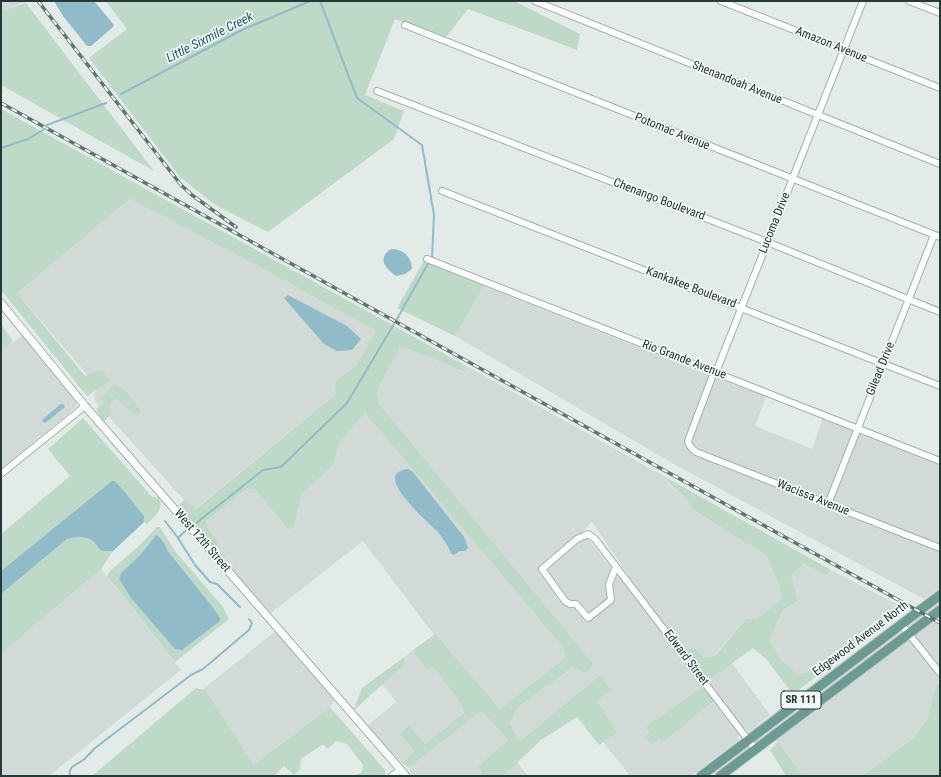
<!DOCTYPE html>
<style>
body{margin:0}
#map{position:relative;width:941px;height:777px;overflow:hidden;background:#e2ebe8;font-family:"Roboto Condensed",sans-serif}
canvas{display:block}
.frame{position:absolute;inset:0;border:2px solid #243a36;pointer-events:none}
</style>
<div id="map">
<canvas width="941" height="777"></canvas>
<div class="frame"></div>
</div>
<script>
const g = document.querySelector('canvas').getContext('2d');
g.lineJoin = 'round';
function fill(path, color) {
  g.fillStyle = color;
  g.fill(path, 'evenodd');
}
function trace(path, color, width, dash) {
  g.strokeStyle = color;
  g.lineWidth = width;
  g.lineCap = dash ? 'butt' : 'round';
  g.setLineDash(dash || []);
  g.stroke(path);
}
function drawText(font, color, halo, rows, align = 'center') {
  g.font = font + ' "Roboto Condensed",sans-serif';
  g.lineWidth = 3.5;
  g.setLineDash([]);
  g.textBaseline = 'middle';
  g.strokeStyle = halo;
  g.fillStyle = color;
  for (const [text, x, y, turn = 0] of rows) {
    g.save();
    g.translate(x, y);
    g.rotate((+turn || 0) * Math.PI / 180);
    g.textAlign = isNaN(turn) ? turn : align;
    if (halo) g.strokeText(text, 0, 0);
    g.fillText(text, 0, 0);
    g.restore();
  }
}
fill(new Path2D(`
 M 1,1 L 28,1 L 1,11 Z
 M 130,199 L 269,272 L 376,331 L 356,366 L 337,381 L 335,395 L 195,509 L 184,500 L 94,400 L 96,385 L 17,293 Z
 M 484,286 L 708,375 L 766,396 L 755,426 L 812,449 L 823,418 L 940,464 L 940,587 L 924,599 L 672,463 L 455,336 Z
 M 23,335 L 77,400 L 77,403 L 75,408 L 1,469 L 1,343 L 6,347 Z
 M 401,346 L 464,372 L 461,363 L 669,479 L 669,484 L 687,499 L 692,509 L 767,556 L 781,591 L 782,599 L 756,619 L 746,619 L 715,655 L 706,658 L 692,648 L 684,650 L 639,591 L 592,522 L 582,532 L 644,608 L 703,686 L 647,727 L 651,732 L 646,737 L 659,739 L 662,743 L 714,701 L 739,734 L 738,740 L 691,776 L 630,776 L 603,742 L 617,733 L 596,701 L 600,675 L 520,741 L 510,722 L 517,708 L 573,667 L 586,673 L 379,404 L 377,391 Z
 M 365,413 L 562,646 L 566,657 L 500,709 L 428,627 L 363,541 L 271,613 L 213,548 L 219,543 L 207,527 L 206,521 L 247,488 L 255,490 L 289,530 L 294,527 L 302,494 L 333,465 L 340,442 ZM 413,472 L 435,501 L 465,551 L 460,551 L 453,554 L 451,553 L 448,546 L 438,532 Z
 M 804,564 L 826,574 L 831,570 L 906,609 L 825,670 L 798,674 L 781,660 L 768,641 L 783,610 L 798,601 L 790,576 Z
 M 101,569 L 181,670 L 49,776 L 1,776 L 1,654 Z
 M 932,621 L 940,626 L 940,681 L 937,683 L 927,719 L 915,737 L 862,776 L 802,776 L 776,740 Z
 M 276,631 L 335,699 L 330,707 L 254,765 L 206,691 L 202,690 Z
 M 412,651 L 426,669 L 434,668 L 460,702 L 464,713 L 425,744 L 409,726 L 415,751 L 402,763 L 367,726 L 396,702 L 382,684 L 405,664 L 403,658 Z
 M 732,663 L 770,715 L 751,730 L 748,731 L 740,724 L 708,681 Z
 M 478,713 L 484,714 L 508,740 L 478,766 L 483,776 L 412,776 L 409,768 Z
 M 517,762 L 528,776 L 503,776 Z`), '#d1dad7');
fill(new Path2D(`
 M 106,1 L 514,1 L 580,34 L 577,50 L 468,9 L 446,37 L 395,19 L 365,95 L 404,111 L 394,139 L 268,232 L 215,205 L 180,177 L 89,58 L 127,29 Z
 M 26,3 L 154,171 L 1,85 L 1,11 Z
 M 1,109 L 461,363 L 465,372 L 401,346 L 377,391 L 379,404 L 593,664 L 586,673 L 573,667 L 517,708 L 510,723 L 520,741 L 600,675 L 611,690 L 597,701 L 617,733 L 599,745 L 577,717 L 541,740 L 503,776 L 483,776 L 478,766 L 508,740 L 484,714 L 478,713 L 409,768 L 402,763 L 415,751 L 400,734 L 409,725 L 425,744 L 464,713 L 460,702 L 434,668 L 426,669 L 412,651 L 435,634 L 500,709 L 566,657 L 562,646 L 365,413 L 340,442 L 333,465 L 302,494 L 294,527 L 289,530 L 255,490 L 247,488 L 206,521 L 207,527 L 219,543 L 213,548 L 184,514 L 179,505 L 184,500 L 196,509 L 335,395 L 336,381 L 356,366 L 376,331 L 269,272 L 130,199 L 17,293 L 85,376 L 101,370 L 110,380 L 87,396 L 1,290 Z
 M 424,261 L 484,286 L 455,336 L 397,308 Z
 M 1,324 L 13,341 L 6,347 L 1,343 Z
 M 114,385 C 128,390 134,400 141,412 L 137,416 L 116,398 L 110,402 L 110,415 L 104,422 L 96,409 L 104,403 L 101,398 Z
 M 83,418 L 152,497 L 159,498 C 165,508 154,517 147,524 L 144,522 L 144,516 L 141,513 L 114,481 L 1,571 L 1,534 L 70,476 L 48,449 Z
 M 669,479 L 831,570 L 826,575 L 804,564 L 791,576 L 798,601 L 783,610 L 769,640 L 781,660 L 798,674 L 825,670 L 793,694 L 766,659 L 753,648 L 708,681 L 684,650 L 692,647 L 706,658 L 716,655 L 746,619 L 756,619 L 782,599 L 781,591 L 767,556 L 692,509 L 687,499 L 669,483 Z
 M 157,527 L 160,527 L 175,551 L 223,607 L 229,619 L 175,662 L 107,576 L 110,571 L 139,546 ZM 154,537 L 163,542 L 168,551 L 215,610 L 220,618 L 131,598 L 119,579 L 121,573 L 140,555 Z
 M 76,536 L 84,537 L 95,542 L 99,549 L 103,551 L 113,551 L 101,569 L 1,654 L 1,594 L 67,539 Z
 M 403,658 L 405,664 L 353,711 L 362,688 Z
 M 937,683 L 940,687 L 940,776 L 862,776 L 915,737 L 927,719 Z
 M 703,686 L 714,701 L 662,743 L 659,739 L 652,745 L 645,736 L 650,732 L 646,727 Z
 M 196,688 L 206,691 L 254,765 L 330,707 L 385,770 L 385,775 L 355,776 L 362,772 L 363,765 L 347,744 L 336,741 L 328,749 L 323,744 L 301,759 L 300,769 L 294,775 L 284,766 L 274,776 L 92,776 Z
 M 778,742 L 802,776 L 786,776 L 770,750 Z`), '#bed9c8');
fill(new Path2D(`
 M 54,1 L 94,1 L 114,25 L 113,27 L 91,46 L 87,46 L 63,16 Z
 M 391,249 C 403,249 412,257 412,269 L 405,274 L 396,276 C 385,268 377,258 391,249 Z
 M 288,295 L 347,326 L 361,339 L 352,350 L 337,351 L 324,344 L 284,298 Z
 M 61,404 L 63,404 L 65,407 L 45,423 L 42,421 L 43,419 Z
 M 405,469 L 408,469 L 413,472 L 464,537 L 468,548 L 465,551 L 460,551 L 453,555 L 451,553 C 448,545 443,539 438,532 C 428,522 393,492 395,477 C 396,472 401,471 405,469 Z
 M 112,481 L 114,481 L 118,484 L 144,516 L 144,522 L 113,551 C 110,551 106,551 103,551 C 98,550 98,545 94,542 C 85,535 77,536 67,539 L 1,594 L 1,571 Z
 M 156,535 L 163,541 L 168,551 L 215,610 L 220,618 L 220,621 L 182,650 L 175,649 L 131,598 L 119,579 L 121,573 L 140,555 Z`), '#91bbc9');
trace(new Path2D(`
 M 320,1 L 357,98 L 422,145 L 434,215 L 432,257
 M 121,94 L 242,30 L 310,1
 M 47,125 L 106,103
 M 1,148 L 28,139 L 43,130
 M 397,319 L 429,262
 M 165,521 L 178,538
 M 195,524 L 263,470 L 281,467 L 347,403 L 394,324
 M 185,531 L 178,538 L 195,565 L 210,582 L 217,584 L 240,607
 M 70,776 C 68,766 76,765 83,760 C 87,757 91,752 95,748 L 191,675 L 203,669 L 249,630 L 252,623 L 249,619`), '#91bbc9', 2);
const minor = new Path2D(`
 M 535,1 L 940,164
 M 721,1 L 940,88
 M 863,1 L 718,367 L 714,372 L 688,441 C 689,446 692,449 696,452 L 940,548
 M 909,1 L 940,13
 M 405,25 L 940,237
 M 377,91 L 767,242 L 940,312
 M 442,191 L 940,386
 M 427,259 L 940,461
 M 1,474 L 85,406
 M 828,504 L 934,235
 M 616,567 L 609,584 L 611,600 L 588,618 L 576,604 L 570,604 L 565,601 L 542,569 L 577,539 L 588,534 L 595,539 L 755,749
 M 901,624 L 940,673
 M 392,776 L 400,770`);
const tertiary = new Path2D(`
 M 1,303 L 85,406 L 406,776`);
const primary = new Path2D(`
 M 701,776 L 940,595
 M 720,776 L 940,610`);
trace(minor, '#a5b2af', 8);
trace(tertiary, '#a5b2af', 9);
trace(primary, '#c2c8c7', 11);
trace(minor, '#fff', 6);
trace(tertiary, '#fff', 7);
trace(primary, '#6c9b93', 9);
const rail = new Path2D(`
 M 38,1 L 181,185 L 192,195 L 236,227
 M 1,103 L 940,623`);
trace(rail, '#5f7571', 3.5);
trace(rail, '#f2f8f5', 2, [6]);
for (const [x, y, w] of [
 [801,700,40]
]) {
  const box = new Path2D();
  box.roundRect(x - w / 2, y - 9, w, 18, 3);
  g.fillStyle = '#f2f8f5';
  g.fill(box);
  trace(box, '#243a36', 1);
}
drawText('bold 11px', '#243a36', null, [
 ["SR 111",801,700]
]);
drawText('12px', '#243a36', '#f2f8f5', [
 ["Amazon Avenue",831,45,22],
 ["Shenandoah Avenue",737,83,22],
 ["Potomac Avenue",672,132,22],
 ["Chenango Boulevard",659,200,21],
 ["Lucoma Drive",775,223,-68],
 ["Kankakee Boulevard",691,288,21],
 ["Rio Grande Avenue",684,360,21],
 ["Gilead Drive",881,369,-68],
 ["Wacissa Avenue",813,498,22],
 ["West 12th Street",202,541,49],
 ["Edgewood Avenue North",861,639,-37],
 ["Edward Street",686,658,53]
]);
drawText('italic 13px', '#255b6e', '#f2f8f5', [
 ["Little Sixmile Creek",210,38,-27]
]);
</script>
